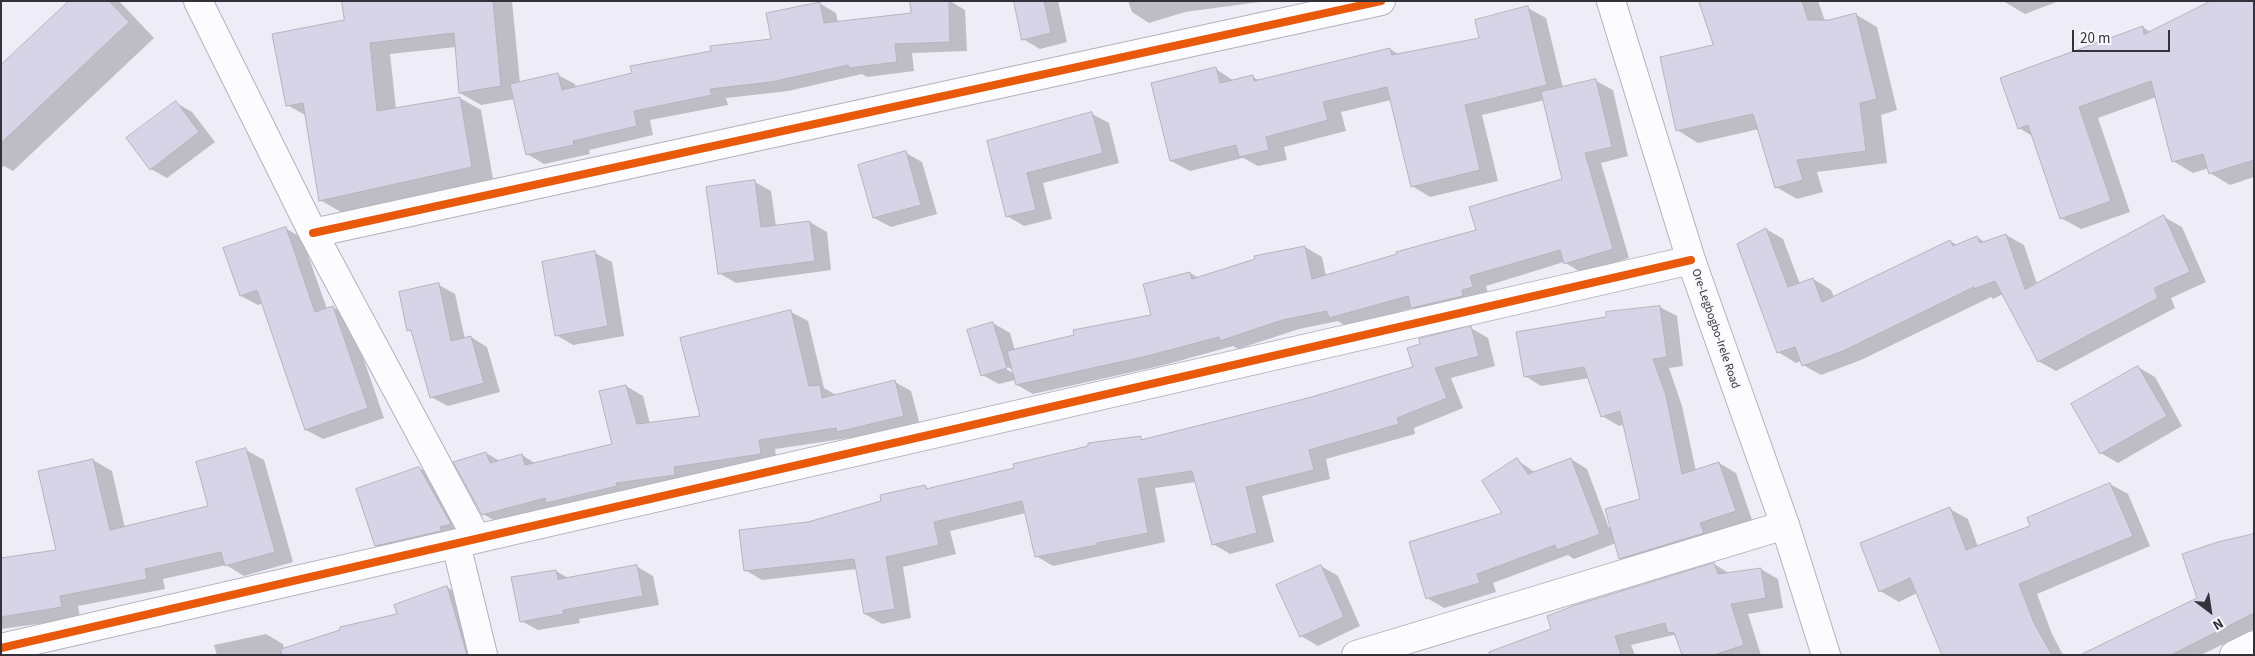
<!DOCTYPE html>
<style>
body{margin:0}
#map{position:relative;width:2255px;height:656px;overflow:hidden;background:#eeecf7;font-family:"Source Sans 3",sans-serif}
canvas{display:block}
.frame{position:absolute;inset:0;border:2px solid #33323a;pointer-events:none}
.north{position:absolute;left:2185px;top:586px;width:50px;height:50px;-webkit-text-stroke:4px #f8f8fc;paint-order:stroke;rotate:149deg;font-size:14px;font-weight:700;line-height:20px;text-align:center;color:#33323a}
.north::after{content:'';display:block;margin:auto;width:18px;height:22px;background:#33323a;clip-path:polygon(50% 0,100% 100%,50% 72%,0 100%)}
.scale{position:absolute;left:2072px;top:30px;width:98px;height:22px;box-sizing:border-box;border:2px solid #33323a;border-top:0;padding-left:6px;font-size:15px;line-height:18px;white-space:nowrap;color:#33323a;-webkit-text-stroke:4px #f8f8fc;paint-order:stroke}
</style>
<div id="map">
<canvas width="2255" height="656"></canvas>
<div class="frame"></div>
<div class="north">N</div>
<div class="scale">20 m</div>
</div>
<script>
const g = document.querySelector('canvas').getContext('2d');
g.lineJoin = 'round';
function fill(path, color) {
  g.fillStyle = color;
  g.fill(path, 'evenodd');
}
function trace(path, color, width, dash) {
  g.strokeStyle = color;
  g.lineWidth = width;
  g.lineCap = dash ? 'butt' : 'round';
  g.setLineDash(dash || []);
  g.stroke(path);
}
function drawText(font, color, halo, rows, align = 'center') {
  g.font = font + ' "Source Sans 3",sans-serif';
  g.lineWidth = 4.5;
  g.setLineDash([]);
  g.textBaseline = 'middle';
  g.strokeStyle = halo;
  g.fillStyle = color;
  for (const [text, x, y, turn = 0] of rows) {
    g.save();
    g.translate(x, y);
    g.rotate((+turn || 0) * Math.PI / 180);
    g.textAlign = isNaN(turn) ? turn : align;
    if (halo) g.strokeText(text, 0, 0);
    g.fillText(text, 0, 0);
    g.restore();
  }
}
fill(new Path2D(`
 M 71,1 L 119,1 L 154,38 L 13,171 L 4,166 L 1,168 L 1,67 Z
 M 343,1 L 512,1 L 520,83 L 558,75 L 575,84 L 576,88 L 773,41 L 819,3 L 836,13 L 838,23 L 912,14 L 932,1 L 950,1 L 965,10 L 967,51 L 912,53 L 914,71 L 867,77 L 862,74 L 788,91 L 726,98 L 728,105 L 650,120 L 653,135 L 589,150 L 590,154 L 544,164 L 527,154 L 515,99 L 481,105 L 460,93 L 456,47 L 390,54 L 396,109 L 460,98 L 481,110 L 493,179 L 341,212 L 320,200 L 307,116 L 287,105 L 345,21 Z
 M 1015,1 L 1058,1 L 1067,42 L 1040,49 L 1023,39 Z
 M 1128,1 L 1267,1 L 1185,12 L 1149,23 L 1132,12 Z
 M 1700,1 L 1818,1 L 1825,21 L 1855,14 L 1877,27 L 1897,110 L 1881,115 L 1887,163 L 1817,172 L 1823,192 L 1797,199 L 1776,187 L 1759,129 L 1698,143 L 1677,130 L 1715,46 Z
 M 2003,1 L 2059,1 L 2025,14 Z
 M 2254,1 L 2254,177 L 2230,185 L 2210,173 L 2209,168 L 2193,173 L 2173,161 L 2156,97 L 2098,118 L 2130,212 L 2081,229 L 2061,218 L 2034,137 L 2019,128 L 2143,27 L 2150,32 Z
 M 1528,8 L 1546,18 L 1563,88 L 1596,81 L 1613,90 L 1628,156 L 1601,163 L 1629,258 L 1582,273 L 1564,262 L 1486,286 L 1489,296 L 1429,317 L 1413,308 L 1347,327 L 1338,321 L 1299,329 L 1238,349 L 1233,346 L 1164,365 L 1033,394 L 1017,385 L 1015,380 L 999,384 L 982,375 L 993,323 L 1010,333 L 1015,351 L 1152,316 L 1144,285 L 1190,273 L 1199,278 L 1256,260 L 1256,257 L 1305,247 L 1322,257 L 1326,276 L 1477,231 L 1563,180 L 1545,100 L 1482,115 L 1498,181 L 1430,197 L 1412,186 L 1391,100 L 1341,112 L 1346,131 L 1284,147 L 1287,160 L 1258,166 L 1243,158 L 1190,171 L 1171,161 L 1216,69 L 1234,81 L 1253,77 L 1260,81 L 1390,49 L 1400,55 L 1481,39 ZM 1002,364 L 1013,370 L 1013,373 L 1001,366 Z
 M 176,103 L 192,112 L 215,142 L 167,178 L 151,169 Z
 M 1092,114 L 1109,123 L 1119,163 L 1043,183 L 1052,219 L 1024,226 L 1007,216 L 988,142 Z
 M 906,153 L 922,162 L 937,214 L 891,227 L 874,218 Z
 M 755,182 L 771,191 L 776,226 L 810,222 L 827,232 L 831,270 L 736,283 L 719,273 Z
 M 2164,217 L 2182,227 L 2206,282 L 2171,298 L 2175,308 L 2056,371 L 2038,361 L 2003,294 L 1993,299 L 1991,297 L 1861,360 L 1821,375 L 1803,365 L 1801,361 L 1796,363 L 1778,352 L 1766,229 L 1783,239 L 1800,284 L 1813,279 L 1831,290 L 1834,297 L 1950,241 L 1957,245 L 1977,237 L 1986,243 L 2006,235 L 2024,245 L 2037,284 Z
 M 285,228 L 302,238 L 327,309 L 333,307 L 349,317 L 384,418 L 323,439 L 306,430 L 263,303 L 258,305 L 241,296 Z
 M 595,253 L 612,262 L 624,336 L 573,345 L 556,335 Z
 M 439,285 L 455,294 L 465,339 L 471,337 L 487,347 L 500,392 L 448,406 L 431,397 L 413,332 L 408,330 Z
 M 1660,307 L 1677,316 L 1683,366 L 1669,368 L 1682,406 L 1696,471 L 1719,463 L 1736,473 L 1752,520 L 1716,532 L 1637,568 L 1620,558 L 1616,543 L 1574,559 L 1568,555 L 1493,583 L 1496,592 L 1444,608 L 1427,598 L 1504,514 L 1517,460 L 1536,473 L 1571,459 L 1587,469 L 1609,528 L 1642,500 L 1625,424 L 1619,426 L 1602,416 L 1589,378 L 1541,386 L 1525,376 L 1608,318 Z
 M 791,312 L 808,321 L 824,388 L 836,395 L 895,382 L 911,391 L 920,425 L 854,440 L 849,438 L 775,449 L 777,463 L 500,524 L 483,514 L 486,453 L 500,461 L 522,455 L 536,464 L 613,445 L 626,386 L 643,396 L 650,424 L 701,417 Z
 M 1471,328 L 1488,338 L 1495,366 L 1451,378 L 1463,408 L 1414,428 L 1415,434 L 1326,459 L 1330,479 L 1262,496 L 1274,542 L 1230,554 L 1213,544 L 1196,482 L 1155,488 L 1165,542 L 1053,566 L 1036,556 L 1026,513 L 950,531 L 956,554 L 903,567 L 911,618 L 882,624 L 865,614 L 857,569 L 762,580 L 745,570 L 808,523 L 883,502 L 924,486 L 930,489 L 1140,438 L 1145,440 L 1308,399 L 1415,368 Z
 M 2138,367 L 2155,377 L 2182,426 L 2118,463 L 2101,453 Z
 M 246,450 L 264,460 L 293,562 L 244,576 L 226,565 L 163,579 L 165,589 L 78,606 L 80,618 L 1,629 L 1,559 L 57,551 L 40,472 L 93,460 L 112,471 L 125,528 L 210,507 Z
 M 419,468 L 436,478 L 467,533 L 393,555 L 376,545 Z
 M 2110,484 L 2128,494 L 2150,546 L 2037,594 L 2052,634 L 2063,655 L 1943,655 L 1917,593 L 1899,602 L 1880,591 L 1862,544 L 1950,509 L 1968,519 L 1978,547 L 2032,526 Z
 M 2254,535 L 2254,629 L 2201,655 L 2117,655 L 2198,599 Z
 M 1714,564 L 1730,574 L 1761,569 L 1778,579 L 1783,608 L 1748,614 L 1761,655 L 1683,655 L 1677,637 L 1673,635 L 1631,645 L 1635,655 L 1486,655 Z
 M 636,566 L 653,576 L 659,605 L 579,619 L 580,623 L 538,630 L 521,621 L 556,571 L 568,578 Z
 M 1321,566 L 1338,576 L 1360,626 L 1318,646 L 1301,636 Z
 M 447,587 L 463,597 L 481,655 L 217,655 L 214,645 L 266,634 L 283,644 L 284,649 L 399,615 Z`), '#0003');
const building = new Path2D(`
 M 69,1 L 109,1 L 129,22 L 1,143 L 1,65 Z
 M 342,1 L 493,1 L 501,86 L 459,93 L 454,33 L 370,43 L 377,111 L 460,97 L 472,167 L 319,201 L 303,103 L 286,106 L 272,34 L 344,20 Z
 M 910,1 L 949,1 L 950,42 L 895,44 L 897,62 L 849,68 L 848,65 L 771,82 L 710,89 L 712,95 L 634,111 L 637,126 L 573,141 L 574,145 L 526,155 L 510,84 L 558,73 L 562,90 L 632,73 L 630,66 L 711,51 L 710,46 L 771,39 L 766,13 L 820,2 L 824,23 L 911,13 Z
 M 1014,1 L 1044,1 L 1051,33 L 1022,40 Z
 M 1699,1 L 1802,1 L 1808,20 L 1829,20 L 1856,13 L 1877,99 L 1860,103 L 1866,151 L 1797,160 L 1803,180 L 1775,188 L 1753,114 L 1676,131 L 1660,57 L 1713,45 Z
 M 2211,1 L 2254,1 L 2254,160 L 2209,174 L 2203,154 L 2172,162 L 2151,81 L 2079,107 L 2111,201 L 2060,219 L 2028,125 L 2018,129 L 2000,78 L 2143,26 L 2144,34 Z
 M 1528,6 L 1547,85 L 1465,105 L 1480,170 L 1411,187 L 1387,87 L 1323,102 L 1328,120 L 1266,137 L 1269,150 L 1239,157 L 1236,145 L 1170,161 L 1151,83 L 1216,67 L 1220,83 L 1253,75 L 1254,81 L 1390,48 L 1392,55 L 1479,38 L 1475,20 Z
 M 1596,79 L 1612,147 L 1585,153 L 1613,249 L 1564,264 L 1560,250 L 1470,276 L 1473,287 L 1462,290 L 1463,296 L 1411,308 L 1408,296 L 1329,318 L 1327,311 L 1282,320 L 1220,341 L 1219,337 L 1147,356 L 1016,385 L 1007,351 L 1074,335 L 1073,330 L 1151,315 L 1143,284 L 1190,272 L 1192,279 L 1255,259 L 1254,256 L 1305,246 L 1312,279 L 1397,254 L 1396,252 L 1476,230 L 1469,207 L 1562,179 L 1541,92 Z
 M 176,101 L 199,132 L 150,170 L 126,138 Z
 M 1092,112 L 1103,153 L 1027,173 L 1036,210 L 1006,217 L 987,141 Z
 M 906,151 L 921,205 L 873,218 L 858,165 Z
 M 755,180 L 761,227 L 810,221 L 815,261 L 718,274 L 706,187 Z
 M 2164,215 L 2190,272 L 2154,288 L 2158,298 L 2038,362 L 1995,281 L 1974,289 L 1974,287 L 1843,351 L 1802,366 L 1795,347 L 1777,353 L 1737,244 L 1766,228 L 1788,287 L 1813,278 L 1822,302 L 1950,240 L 1953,246 L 1977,236 L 1980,243 L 2006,234 L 2025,289 Z
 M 286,227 L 315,312 L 333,306 L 368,408 L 305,430 L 257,290 L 240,296 L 223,248 Z
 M 595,251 L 608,326 L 555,336 L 542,262 Z
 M 439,283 L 451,341 L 471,336 L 484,383 L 430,398 L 411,330 L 407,331 L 399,292 Z
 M 1660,306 L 1667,357 L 1653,359 L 1666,395 L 1682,474 L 1719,462 L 1736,511 L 1700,523 L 1704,533 L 1619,559 L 1605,509 L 1640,499 L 1620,411 L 1601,417 L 1584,367 L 1524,377 L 1516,332 L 1606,317 L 1606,312 Z
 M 791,310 L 809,386 L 820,385 L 822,398 L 895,380 L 904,416 L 837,432 L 836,428 L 759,440 L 761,454 L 674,467 L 675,475 L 616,483 L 617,486 L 546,503 L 545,498 L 482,515 L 453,462 L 486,452 L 490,463 L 522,454 L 525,465 L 612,444 L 599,391 L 626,385 L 637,424 L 700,416 L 680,338 Z
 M 993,322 L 1007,368 L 981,376 L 967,330 Z
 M 1471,326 L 1479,356 L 1435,368 L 1447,398 L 1397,418 L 1399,424 L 1309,450 L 1314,470 L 1246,487 L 1257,533 L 1212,545 L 1192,471 L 1138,479 L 1148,533 L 1097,543 L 1097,545 L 1035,557 L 1022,501 L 934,522 L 939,545 L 886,557 L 895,609 L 864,614 L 854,559 L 744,571 L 739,530 L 808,522 L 881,501 L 880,495 L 925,485 L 926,489 L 1014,468 L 1013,464 L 1088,446 L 1088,443 L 1141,436 L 1141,440 L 1308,398 L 1413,367 L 1407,348 L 1420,344 L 1419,339 Z
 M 2138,366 L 2167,416 L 2100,454 L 2071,404 Z
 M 246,448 L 275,552 L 225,566 L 221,552 L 145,569 L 147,579 L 60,596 L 62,607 L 1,617 L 1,558 L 56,550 L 38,471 L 93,459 L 110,530 L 208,506 L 196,462 Z
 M 1517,458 L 1528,474 L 1571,458 L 1600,534 L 1557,550 L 1555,545 L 1477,574 L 1480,583 L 1426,599 L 1409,542 L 1502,513 L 1482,481 Z
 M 419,467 L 451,524 L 440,527 L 441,531 L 375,546 L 356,489 Z
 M 2110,483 L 2133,536 L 2019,584 L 2034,623 L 2052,655 L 1942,655 L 1910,578 L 1879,592 L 1860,543 L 1950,507 L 1966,550 L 2030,526 L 2027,518 Z
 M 2254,534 L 2254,613 L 2171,655 L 2080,655 L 2197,598 L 2182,554 L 2218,542 Z
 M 1714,563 L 1718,574 L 1761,568 L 1766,598 L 1731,604 L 1744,645 L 1714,655 L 1682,655 L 1674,632 L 1668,633 L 1665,623 L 1615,636 L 1621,655 L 1490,655 L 1489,652 L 1551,629 L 1547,616 L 1573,606 Z
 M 637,565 L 643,596 L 563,610 L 563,614 L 520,622 L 511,577 L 556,570 L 558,579 Z
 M 1321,565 L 1344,617 L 1300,637 L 1276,585 Z
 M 447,586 L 467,655 L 282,655 L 281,649 L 340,630 L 340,627 L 397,614 L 394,605 Z`);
fill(building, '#d7d4e8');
trace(building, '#b5b3bc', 1);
const minor = new Path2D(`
 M 198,1 L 313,233 L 477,539
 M 313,233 L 1381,1
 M 456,544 L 483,655
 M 1,648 L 1691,260
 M 1356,655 L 1785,525
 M 2234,655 L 2254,645`);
const major = new Path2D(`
 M 1611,1 L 1691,260 L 1785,525 L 1826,655`);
trace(minor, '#b3b2ba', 30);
trace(major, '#b3b2ba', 30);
trace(minor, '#fcfcfe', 28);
trace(major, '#fcfcfe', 28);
trace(new Path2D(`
 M 313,233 L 1381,1
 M 1,648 L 1691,260`), '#e8590c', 8);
drawText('12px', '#33323a', '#f8f8fc', [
 ["Ore-Legbogbo-Irele Road",1715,329,71]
]);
</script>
